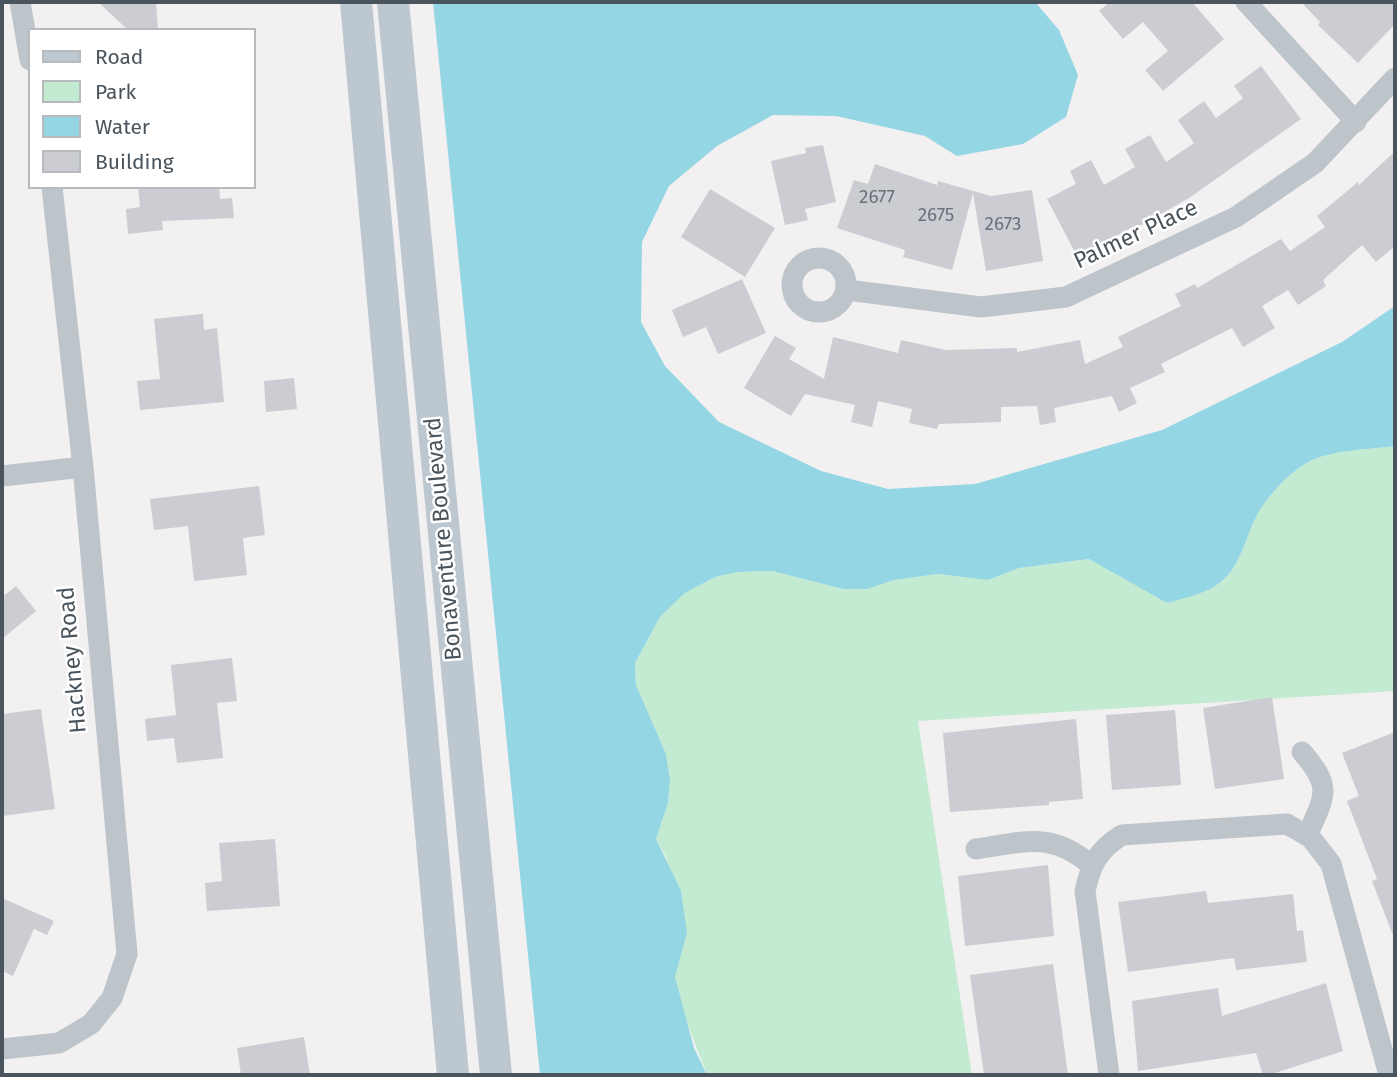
<!DOCTYPE html>
<style>
body{margin:0}
#map{position:relative;width:1397px;height:1077px;overflow:hidden;background:#f2f0f0;font-family:"Fira Sans",sans-serif}
canvas{display:block}
.frame{position:absolute;inset:0;border:4px solid #4a545c;pointer-events:none}
.legend{position:absolute;left:28px;top:28px;width:228px;height:161px;box-sizing:border-box;background:#fff;border:2px solid #b7bbbe;margin:0;padding:9px 12px;list-style:none;font-size:21px;color:#4a545c}
.legend li{display:flex;align-items:center;gap:14px;height:35px}
.legend b{width:35px;border:2px solid #b7bbbe}
</style>
<div id="map">
<canvas width="1397" height="1077"></canvas>
<div class="frame"></div>
<ul class="legend">
<li><b style="height:9px;background:#bdc7d0"></b>Road</li>
<li><b style="height:19px;background:#c3ebd1"></b>Park</li>
<li><b style="height:19px;background:#94d6e4"></b>Water</li>
<li><b style="height:19px;background:#cbcdd2"></b>Building</li>
</ul>
</div>
<script>
const g = document.querySelector('canvas').getContext('2d');
g.lineJoin = 'round';
function fill(path, color) {
  g.fillStyle = color;
  g.fill(path, 'evenodd');
}
function trace(path, color, width, dash) {
  g.strokeStyle = color;
  g.lineWidth = width;
  g.lineCap = dash ? 'butt' : 'round';
  g.setLineDash(dash || []);
  g.stroke(path);
}
function drawText(font, color, halo, rows, align = 'center') {
  g.font = font + ' "Fira Sans",sans-serif';
  g.lineWidth = 5;
  g.setLineDash([]);
  g.textBaseline = 'middle';
  g.strokeStyle = halo;
  g.fillStyle = color;
  for (const [text, x, y, turn = 0] of rows) {
    g.save();
    g.translate(x, y);
    g.rotate((+turn || 0) * Math.PI / 180);
    g.textAlign = isNaN(turn) ? turn : align;
    if (halo) g.strokeText(text, 0, 0);
    g.fillText(text, 0, 0);
    g.restore();
  }
}
fill(new Path2D(`
 M 1395,446 L 1395,691 L 918,721 L 972,1075 L 707,1075 L 680,1004 L 675,977 L 687,933 L 666,857 L 656,839 L 668,803 L 670,780 L 666,754 L 636,685 L 635,663 L 660,617 L 685,593 L 715,577 L 738,572 L 772,571 L 843,589 L 867,589 L 894,580 L 938,574 L 988,580 L 1019,568 L 1090,559 L 1167,603 C 1185,598 1207,594 1222,581 C 1241,565 1246,536 1257,515 C 1267,497 1288,474 1305,464 C 1330,449 1367,450 1395,446 Z`), '#c3ebd1');
fill(new Path2D(`
 M 433,2 L 1035,2 L 1059,30 L 1078,75 L 1066,117 L 1023,144 L 957,156 L 925,136 L 836,116 L 773,115 L 717,146 L 669,186 L 642,242 L 641,322 L 665,366 L 719,422 L 821,471 L 888,489 L 975,484 L 1162,430 L 1342,342 L 1395,306 L 1395,446 C 1367,450 1330,449 1305,464 C 1288,474 1267,497 1257,515 C 1246,536 1241,565 1222,581 C 1207,594 1185,598 1167,603 L 1089,559 L 1019,568 L 988,580 L 938,574 L 894,580 L 867,589 L 843,589 L 772,571 L 738,572 L 715,577 L 685,593 L 660,617 L 635,663 L 636,685 L 666,754 L 670,780 L 668,803 L 656,839 L 681,891 L 687,933 L 675,977 L 694,1048 L 707,1075 L 540,1075 Z`), '#94d6e4');
fill(new Path2D(`
 M 98,2 L 156,2 L 158,30 L 128,30 Z
 M 1110,2 L 1192,2 L 1224,39 L 1163,91 L 1145,70 L 1168,51 L 1143,22 L 1123,39 L 1099,11 Z
 M 1301,2 L 1395,2 L 1395,24 L 1358,63 L 1318,25 L 1320,22 Z
 M 1261,66 L 1301,119 L 1189,198 L 1138,227 L 1137,225 L 1077,256 L 1047,199 L 1076,184 L 1070,171 L 1091,160 L 1104,185 L 1135,167 L 1125,149 L 1150,135 L 1166,162 L 1194,143 L 1178,120 L 1204,101 L 1216,118 L 1243,98 L 1234,86 Z
 M 823,145 L 836,202 L 805,209 L 808,220 L 785,225 L 771,161 L 806,153 L 805,148 Z
 M 1395,151 L 1395,246 L 1376,262 L 1362,245 L 1323,280 L 1326,286 L 1298,305 L 1288,290 L 1262,306 L 1275,328 L 1243,347 L 1232,328 L 1161,364 L 1165,372 L 1130,388 L 1137,403 L 1119,412 L 1112,396 L 1054,408 L 1056,422 L 1040,425 L 1037,406 L 1001,407 L 1001,422 L 939,424 L 937,429 L 909,423 L 912,409 L 878,401 L 872,427 L 851,422 L 855,405 L 805,394 L 791,416 L 744,388 L 775,336 L 796,348 L 789,359 L 824,379 L 833,337 L 898,353 L 901,340 L 946,350 L 1017,348 L 1017,352 L 1080,340 L 1085,364 L 1123,347 L 1118,337 L 1181,306 L 1175,294 L 1195,284 L 1197,288 L 1281,239 L 1290,251 L 1325,227 L 1317,216 L 1358,182 L 1359,185 Z
 M 875,164 L 937,185 L 938,181 L 991,196 L 1032,190 L 1043,261 L 986,271 L 973,193 L 952,270 L 903,257 L 905,250 L 837,228 L 854,180 L 868,184 Z
 M 138,187 L 219,187 L 220,199 L 232,198 L 234,218 L 162,221 L 163,230 L 128,234 L 126,209 L 140,207 Z
 M 710,189 L 775,228 L 745,277 L 681,237 Z
 M 742,279 L 766,333 L 718,354 L 706,327 L 683,337 L 672,310 Z
 M 203,314 L 204,330 L 217,328 L 224,402 L 140,410 L 137,381 L 160,379 L 154,319 Z
 M 294,378 L 297,409 L 266,412 L 264,381 Z
 M 259,486 L 265,535 L 243,538 L 247,575 L 194,581 L 188,526 L 154,530 L 150,499 Z
 M 16,586 L 36,611 L 2,639 L 2,597 Z
 M 232,658 L 237,701 L 217,703 L 223,758 L 177,763 L 174,738 L 147,741 L 145,719 L 176,715 L 171,665 Z
 M 1272,697 L 1284,779 L 1215,789 L 1203,708 Z
 M 41,709 L 55,809 L 2,816 L 2,714 Z
 M 1175,710 L 1181,785 L 1112,790 L 1106,715 Z
 M 1076,719 L 1083,799 L 1049,802 L 1049,805 L 950,812 L 943,733 Z
 M 1395,732 L 1395,937 L 1394,938 L 1372,881 L 1377,879 L 1347,801 L 1359,796 L 1342,753 Z
 M 275,839 L 280,906 L 207,911 L 205,883 L 222,881 L 219,843 Z
 M 1048,865 L 1054,936 L 965,946 L 958,876 Z
 M 1206,891 L 1208,903 L 1293,894 L 1297,931 L 1303,930 L 1307,962 L 1236,970 L 1234,958 L 1128,972 L 1118,902 Z
 M 2,898 L 54,921 L 47,935 L 34,929 L 13,976 L 2,971 Z
 M 1053,964 L 1068,1075 L 984,1075 L 970,975 Z
 M 1326,983 L 1343,1051 L 1269,1075 L 1263,1075 L 1256,1053 L 1138,1071 L 1132,1001 L 1218,988 L 1222,1016 Z
 M 304,1037 L 310,1075 L 241,1075 L 237,1048 Z`), '#cbcdd2');
trace(new Path2D(`
 M 20,2 L 30,60
 M 1246,2 L 1356,122
 M792 285a27 27 0 1 1 54 0a27 27 0 1 1-54 0Z
 M 847,290 L 981,307 L 1066,297 L 1236,217 L 1315,163 L 1395,78
 M 2,476 L 83,467
 M 1302,752 C 1333,788 1325,795 1307,836
 M 976,849 C 1024,842 1051,831 1091,865
 M 2,1049 L 59,1043 L 91,1024 L 112,998 L 127,954 L 83,467 L 52,187
 M 1109,1075 L 1085,891 C 1091,864 1098,850 1122,835 L 1287,824 L 1311,838 L 1331,864 L 1389,1075`), '#bdc5cb', 21);
trace(new Path2D(`
 M 356,2 L 453,1075
 M 393,2 L 496,1075`), '#bdc7d0', 32);
drawText('19px', '#6a727a', null, [
 ["2677",877,198],
 ["2675",936,216],
 ["2673",1003,225]
]);
drawText('23px', '#4a545c', '#fff', [
 ["Palmer Place",1136,235,-25],
 ["Bonaventure Boulevard",444,539,-95],
 ["Hackney Road",73,660,-95]
]);
</script>
